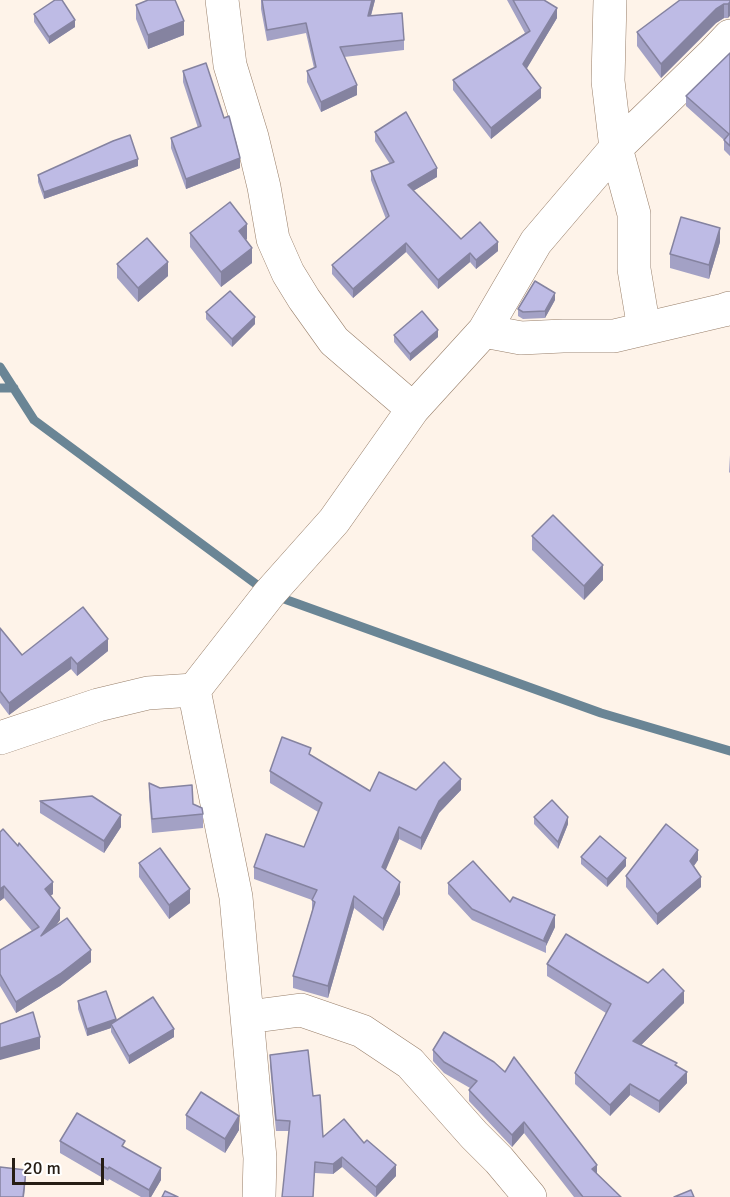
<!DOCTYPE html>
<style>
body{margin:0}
#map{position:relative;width:730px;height:1197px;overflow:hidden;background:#fef3e9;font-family:Signika,sans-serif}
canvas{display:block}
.scale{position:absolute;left:12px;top:1158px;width:92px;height:27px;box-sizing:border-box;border:3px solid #261d14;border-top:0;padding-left:8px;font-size:18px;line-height:21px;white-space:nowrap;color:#261d14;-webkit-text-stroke:4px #fff;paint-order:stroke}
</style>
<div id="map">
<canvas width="730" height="1197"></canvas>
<div class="scale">20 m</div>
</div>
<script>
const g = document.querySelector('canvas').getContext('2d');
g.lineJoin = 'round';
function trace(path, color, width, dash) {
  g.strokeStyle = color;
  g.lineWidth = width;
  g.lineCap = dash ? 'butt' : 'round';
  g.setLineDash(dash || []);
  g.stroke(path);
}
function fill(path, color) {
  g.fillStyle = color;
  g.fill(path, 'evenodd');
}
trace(new Path2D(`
 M 0,367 L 34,420 L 264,590
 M 0,388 L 14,388
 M 276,596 L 601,713 L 730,751`), '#6a8595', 9);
const minor = new Path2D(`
 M 222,0 L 230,65 L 252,137 L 264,187 L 273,239 L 288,273 L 304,299 L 334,341 L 413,409
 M 644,329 L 634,269 L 634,214 L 616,148 L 713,54 L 730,36
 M 484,331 L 521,338 L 563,336 L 614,336 L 724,310 L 730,308
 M 0,738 L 98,705 L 148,693 L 194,690
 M 248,1017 L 301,1010 L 362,1031 L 410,1063 L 474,1135 L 499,1160 L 530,1197
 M 259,1197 L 260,1158 L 236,897 L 194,690 L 269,594 L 334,521 L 413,409 L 484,331 L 536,242 L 616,148 L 608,81 L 610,0`);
trace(minor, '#987f6a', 34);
trace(minor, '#fff', 33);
fill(new Path2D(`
 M 261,0 L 375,0 L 371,16 L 404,40 L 404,50 L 344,57 L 357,95 L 321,112 L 307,82 L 307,71 L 314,68 L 306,33 L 267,41 L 261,9 Z
 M 507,0 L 544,0 L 557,18 L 526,69 L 541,98 L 491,139 L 453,90 L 453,80 L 525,33 Z
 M 730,0 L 728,18 L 724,18 L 716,23 L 661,78 L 637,46 L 637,32 Z
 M 136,5 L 184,35 L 148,49 L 136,19 Z
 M 34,14 L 75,27 L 49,44 L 34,22 Z
 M 730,53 L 730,156 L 724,150 L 724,140 L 686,106 L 686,96 Z
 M 183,71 L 240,168 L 186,189 L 171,148 L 171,138 L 198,128 L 183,82 Z
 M 375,132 L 437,177 L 413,191 L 461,239 L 498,251 L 476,269 L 470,262 L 438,289 L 406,252 L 353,298 L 332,274 L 332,265 L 386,219 L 371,180 L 371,171 L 390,164 L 375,141 Z
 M 138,166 L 44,199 L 38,182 L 38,175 Z
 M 190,233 L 247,239 L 245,240 L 252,263 L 221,287 L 190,247 Z
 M 720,242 L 709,279 L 670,268 L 670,254 Z
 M 117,264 L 168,276 L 138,302 L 117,278 Z
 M 555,300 L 545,318 L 523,319 L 518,316 L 518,309 Z
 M 206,312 L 255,324 L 232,347 L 206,319 Z
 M 394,335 L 438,337 L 410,361 L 394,342 Z
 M 730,455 L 730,473 L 729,472 Z
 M 532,536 L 603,580 L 584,600 L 532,550 Z
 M 0,628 L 22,655 L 108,651 L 77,676 L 71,669 L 9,715 L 0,703 Z
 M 311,756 L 370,791 L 416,790 L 461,790 L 439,813 L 421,850 L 399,839 L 385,870 L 400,894 L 383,931 L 354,908 L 328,998 L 293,988 L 293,976 L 312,911 L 312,900 L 254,879 L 254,867 L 304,847 L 318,812 L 270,783 L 270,771 Z
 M 149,783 L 193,804 L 203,814 L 203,828 L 152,833 L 149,797 Z
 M 40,801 L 121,827 L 104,853 L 40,813 Z
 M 534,817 L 568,824 L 558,849 L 534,824 Z
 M 0,832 L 53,894 L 50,896 L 60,920 L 56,925 L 91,962 L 60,986 L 16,1013 L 0,986 L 0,950 L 32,931 L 4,898 L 0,901 Z
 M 581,857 L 626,866 L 607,887 L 581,864 Z
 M 698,860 L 694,866 L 701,887 L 657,925 L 626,887 L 626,876 Z
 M 139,863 L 190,903 L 169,919 L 139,877 Z
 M 448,883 L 510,902 L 555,927 L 546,946 L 546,953 L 472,920 L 448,894 Z
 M 547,964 L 648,983 L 684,1003 L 641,1045 L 677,1066 L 687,1083 L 659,1113 L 630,1095 L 610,1116 L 575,1084 L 575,1073 L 606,1013 L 547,976 Z
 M 78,1001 L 116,1021 L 174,1037 L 129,1064 L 111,1032 L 111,1028 L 87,1036 L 78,1009 Z
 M 444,1032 L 597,1174 L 621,1197 L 574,1197 L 524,1133 L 512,1147 L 469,1101 L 469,1090 L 470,1088 L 444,1073 L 433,1061 L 433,1050 Z
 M 270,1055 L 313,1096 L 323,1137 L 364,1143 L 396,1176 L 376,1197 L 375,1197 L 342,1167 L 333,1174 L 315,1173 L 289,1131 L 276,1131 L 270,1066 Z
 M 186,1115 L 239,1130 L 225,1153 L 186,1129 Z
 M 60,1141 L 125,1148 L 161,1180 L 151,1197 L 141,1197 L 109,1179 L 108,1181 L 60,1153 Z`), '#a3a1c5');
fill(new Path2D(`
 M 372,0 L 375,0 L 368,26 L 368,16 Z
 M 730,2 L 730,16 L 728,18 L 728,4 Z
 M 724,4 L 724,18 L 716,23 L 661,78 L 661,64 L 716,9 Z
 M 557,8 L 557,18 L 523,75 L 523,64 Z
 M 75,20 L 75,27 L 49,44 L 49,37 Z
 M 184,21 L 184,35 L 148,49 L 148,35 Z
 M 357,85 L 357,95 L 321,112 L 321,102 Z
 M 541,88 L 541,98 L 491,139 L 491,128 Z
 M 240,158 L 240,168 L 186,189 L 186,179 Z
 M 138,159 L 138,166 L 44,199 L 44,192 Z
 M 437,168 L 437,177 L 408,194 L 408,185 Z
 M 247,224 L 247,239 L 239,245 L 239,231 Z
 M 720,228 L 720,242 L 709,279 L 709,265 Z
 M 498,242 L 498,251 L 476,269 L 476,260 Z
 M 406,243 L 406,252 L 353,298 L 353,289 Z
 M 252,248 L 252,263 L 221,287 L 221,272 Z
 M 470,253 L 470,262 L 438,289 L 438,280 Z
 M 168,262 L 168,276 L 138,302 L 138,288 Z
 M 555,293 L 555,300 L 545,318 L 545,311 Z
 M 255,317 L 255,324 L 232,347 L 232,339 Z
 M 438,330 L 438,337 L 410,361 L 410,354 Z
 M 603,565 L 603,580 L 584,600 L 584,586 Z
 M 108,639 L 108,651 L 77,676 L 77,664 Z
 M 71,657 L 71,669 L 9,715 L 9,703 Z
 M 461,779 L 461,790 L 439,813 L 421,850 L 421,838 L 439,801 Z
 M 121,815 L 121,827 L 104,853 L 104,841 Z
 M 568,817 L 568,824 L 558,849 L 558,842 Z
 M 399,827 L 399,839 L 382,879 L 382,867 Z
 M 698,850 L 698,860 L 690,871 L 690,861 Z
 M 626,858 L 626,866 L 607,887 L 607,879 Z
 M 701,877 L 701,887 L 657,925 L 657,914 Z
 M 53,882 L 53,894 L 45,900 L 45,889 Z
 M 400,882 L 400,894 L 383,931 L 383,919 Z
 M 4,886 L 4,898 L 0,901 L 0,889 Z
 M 190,889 L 190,903 L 169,919 L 169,905 Z
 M 354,896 L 354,908 L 328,998 L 328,986 Z
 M 60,908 L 60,920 L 41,948 L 41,936 Z
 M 555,915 L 555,927 L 546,946 L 546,942 L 544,939 Z
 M 91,950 L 91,962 L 60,986 L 16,1013 L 16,1002 Z
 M 684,991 L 684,1003 L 633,1053 L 633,1041 Z
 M 116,1019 L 116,1026 L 111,1024 L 111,1028 L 87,1036 L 87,1029 Z
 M 174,1029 L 174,1037 L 129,1064 L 129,1056 Z
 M 40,1037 L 40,1049 L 0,1060 L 0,1048 Z
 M 687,1072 L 687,1083 L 659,1113 L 659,1101 Z
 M 630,1084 L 630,1095 L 610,1116 L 610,1105 Z
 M 239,1116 L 239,1130 L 225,1153 L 225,1139 Z
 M 524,1122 L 524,1133 L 512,1147 L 512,1135 Z
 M 342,1157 L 342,1167 L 333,1174 L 333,1164 Z
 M 396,1165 L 396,1176 L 376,1197 L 376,1187 Z
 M 597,1165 L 597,1176 L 592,1169 Z
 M 161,1168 L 161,1180 L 151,1197 L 149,1197 L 149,1190 Z
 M 26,1170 L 26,1177 L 24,1197 L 23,1197 Z`), '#8583a0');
const building = new Path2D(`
 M 55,0 L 62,0 L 75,20 L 49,37 L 34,14 Z
 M 148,0 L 175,0 L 184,21 L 148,35 L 136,5 Z
 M 262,0 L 372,0 L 368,16 L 402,13 L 404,40 L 340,47 L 357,85 L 321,102 L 307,71 L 316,67 L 306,23 L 267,30 Z
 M 513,0 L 544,0 L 557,8 L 523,64 L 541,88 L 491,128 L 453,80 L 530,31 Z
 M 680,0 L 730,0 L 730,2 L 728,4 L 724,4 L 716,9 L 661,64 L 637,32 Z
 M 730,53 L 730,146 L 724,140 L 729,134 L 686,96 Z
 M 206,63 L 224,118 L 229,116 L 240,158 L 186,179 L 171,138 L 201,126 L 183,71 Z
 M 406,112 L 437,168 L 408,185 L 461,239 L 480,222 L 498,242 L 476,260 L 470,253 L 438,280 L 406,243 L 353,289 L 332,265 L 389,216 L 371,171 L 394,162 L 375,132 Z
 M 130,135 L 138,159 L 44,192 L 38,175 L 113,141 Z
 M 230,202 L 247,224 L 239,231 L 252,248 L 221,272 L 190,233 Z
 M 681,217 L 720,228 L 709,265 L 670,254 Z
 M 147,238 L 168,262 L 138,288 L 117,264 Z
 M 535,281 L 555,293 L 545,311 L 523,312 L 518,309 Z
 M 230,291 L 255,317 L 232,339 L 206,312 Z
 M 422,311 L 438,330 L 410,354 L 394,335 Z
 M 553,515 L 603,565 L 584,586 L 532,536 Z
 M 83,607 L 108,639 L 77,664 L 71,657 L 9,703 L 0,691 L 0,628 L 22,655 Z
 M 282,737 L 311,748 L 309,754 L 370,791 L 379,772 L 416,790 L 444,762 L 461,779 L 439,801 L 421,838 L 399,827 L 382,867 L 400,882 L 383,919 L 354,896 L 328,986 L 293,976 L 315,902 L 312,900 L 317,890 L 254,867 L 266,834 L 304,847 L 322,803 L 270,771 Z
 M 149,783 L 160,788 L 192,785 L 193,804 L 202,808 L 203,814 L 152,819 Z
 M 92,796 L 121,815 L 104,841 L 40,801 Z
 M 552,800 L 568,817 L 558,842 L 534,817 Z
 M 666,824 L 698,850 L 690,861 L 701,877 L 657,914 L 626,876 Z
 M 3,829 L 18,846 L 19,843 L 53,882 L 45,889 L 60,908 L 41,936 L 67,918 L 91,950 L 60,974 L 16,1002 L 0,974 L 0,950 L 39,927 L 4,886 L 0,889 L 0,832 Z
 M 600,836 L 626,858 L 607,879 L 581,857 Z
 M 160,848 L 190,889 L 169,905 L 139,863 Z
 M 473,861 L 510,902 L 513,897 L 555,915 L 544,939 L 546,942 L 472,909 L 448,883 Z
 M 566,934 L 648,983 L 663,969 L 684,991 L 633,1041 L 677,1063 L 675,1065 L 687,1072 L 659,1101 L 630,1084 L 610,1105 L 575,1073 L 611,1004 L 547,964 Z
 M 106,991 L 116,1019 L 87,1029 L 78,1001 Z
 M 153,997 L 174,1029 L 129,1056 L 111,1024 Z
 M 33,1012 L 40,1037 L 0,1048 L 0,1024 Z
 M 444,1032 L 494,1062 L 505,1072 L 514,1057 L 597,1165 L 592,1169 L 621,1197 L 583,1197 L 524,1122 L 512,1135 L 469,1090 L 477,1081 L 444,1062 L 433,1050 Z
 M 308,1050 L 313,1096 L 320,1095 L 323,1137 L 344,1119 L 364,1143 L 367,1140 L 396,1165 L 376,1187 L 342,1157 L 333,1164 L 315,1162 L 313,1197 L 282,1197 L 290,1121 L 276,1120 L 270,1055 Z
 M 201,1092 L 239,1116 L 225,1139 L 186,1115 Z
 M 77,1113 L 125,1141 L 122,1146 L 161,1168 L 149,1190 L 109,1167 L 108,1169 L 60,1141 Z
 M 0,1167 L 26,1170 L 23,1197 L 0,1197 Z
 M 691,1190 L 694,1197 L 674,1197 Z
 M 165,1191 L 178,1197 L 162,1197 Z`);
fill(building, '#bebbe5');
trace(building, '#8583a0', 1.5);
</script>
